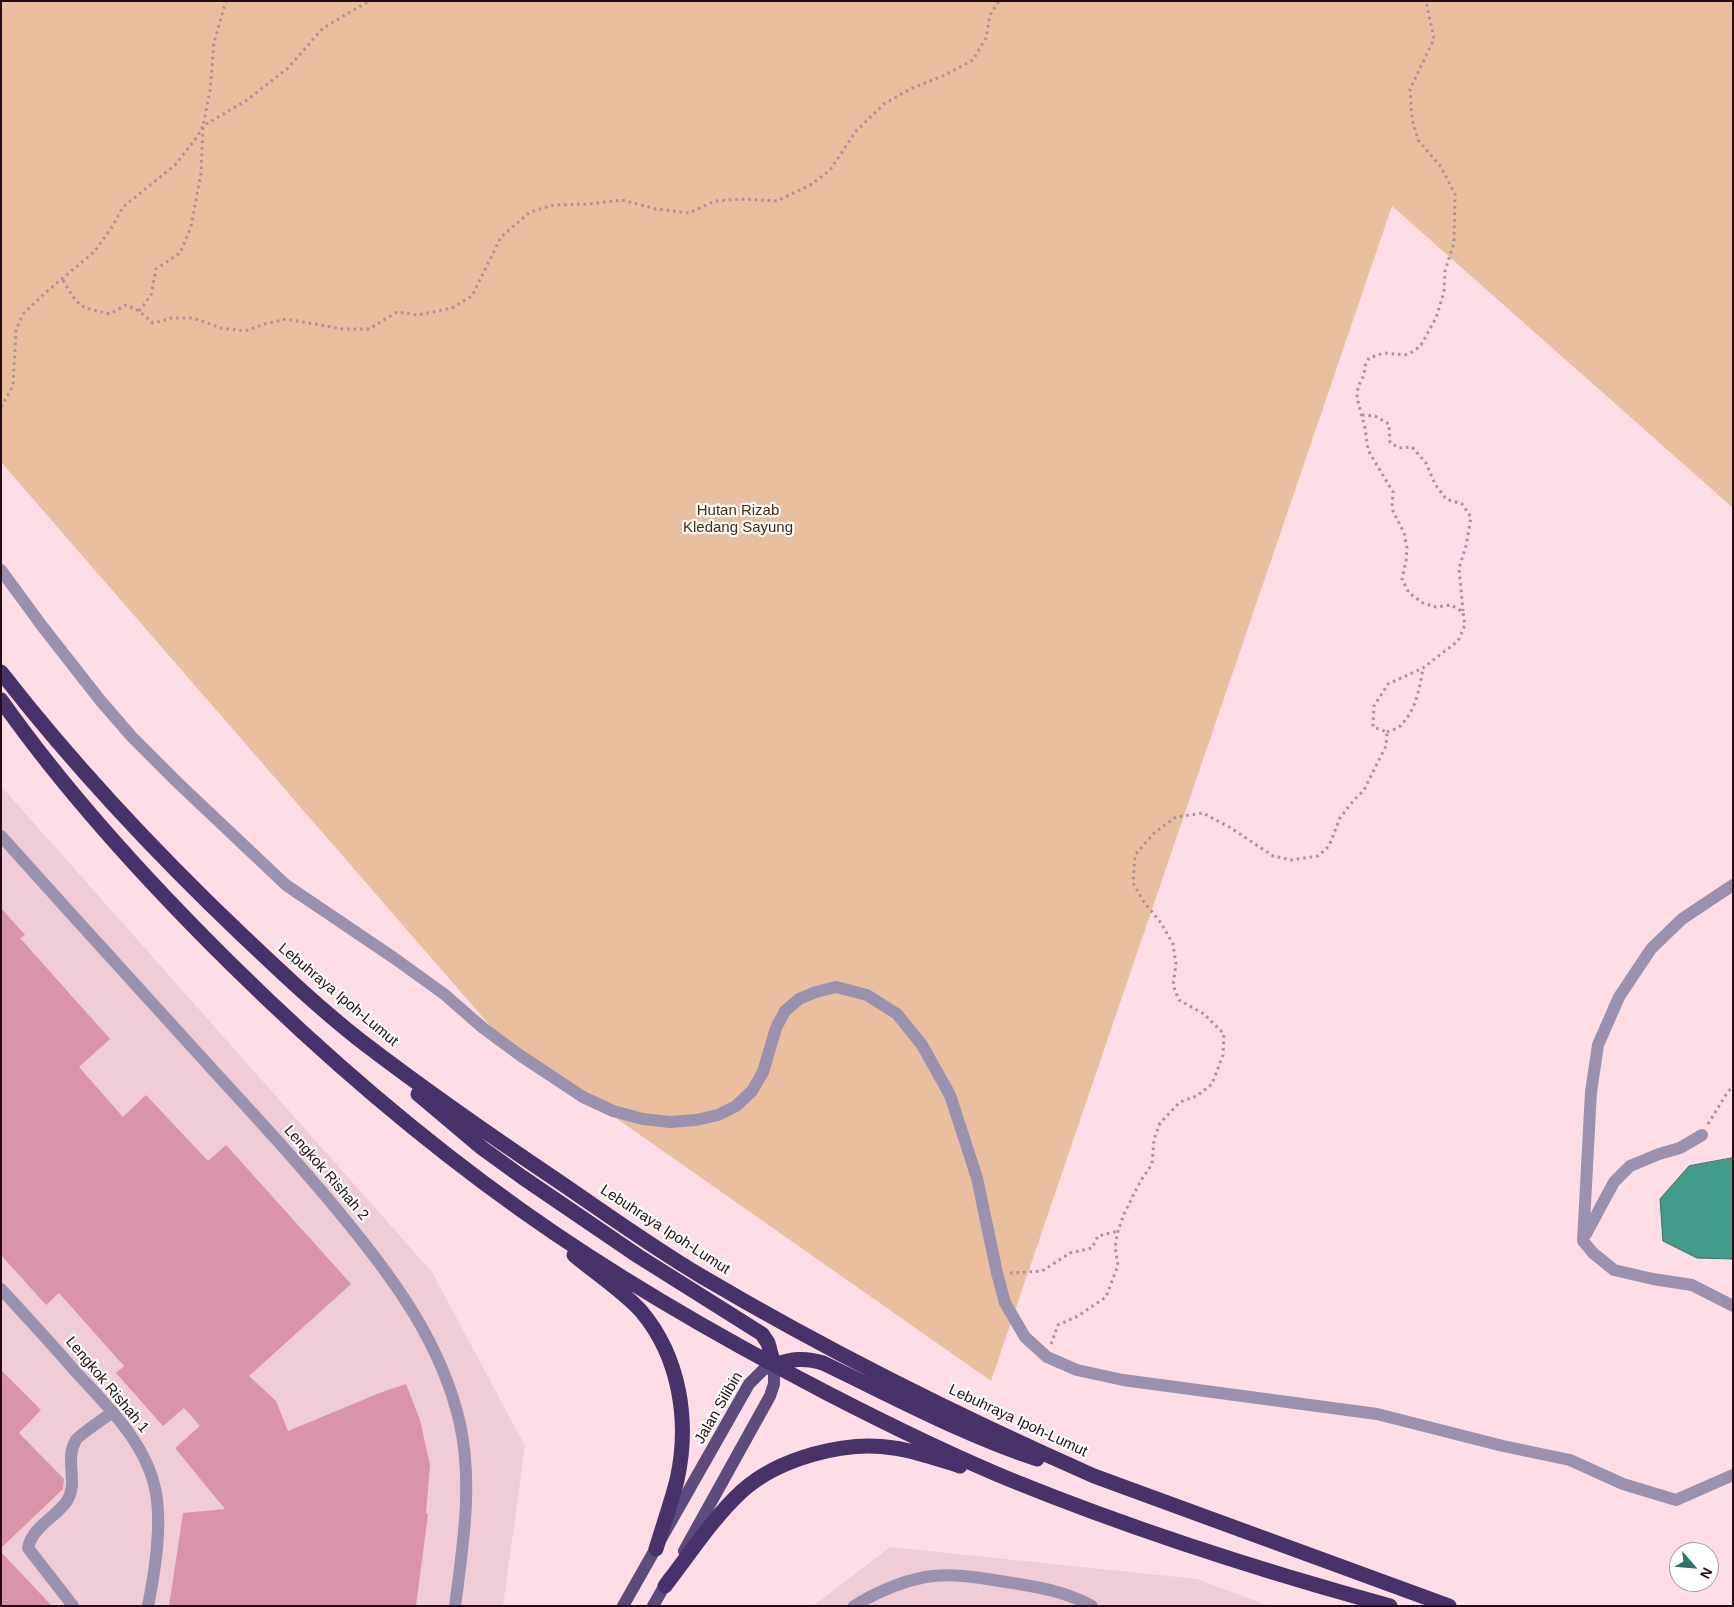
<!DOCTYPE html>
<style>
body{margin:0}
#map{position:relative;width:1734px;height:1607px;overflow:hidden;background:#fedde6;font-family:Arial,sans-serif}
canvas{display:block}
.frame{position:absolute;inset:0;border:2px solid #270c16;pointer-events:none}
.north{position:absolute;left:1669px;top:1542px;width:50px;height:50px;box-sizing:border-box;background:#fff;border:1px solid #a99ea2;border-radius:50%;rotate:117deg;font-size:14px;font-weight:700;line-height:20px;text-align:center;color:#270c16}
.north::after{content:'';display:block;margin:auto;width:18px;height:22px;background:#2e7366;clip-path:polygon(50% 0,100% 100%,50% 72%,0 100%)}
</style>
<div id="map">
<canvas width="1734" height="1607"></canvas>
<div class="frame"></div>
<div class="north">N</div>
</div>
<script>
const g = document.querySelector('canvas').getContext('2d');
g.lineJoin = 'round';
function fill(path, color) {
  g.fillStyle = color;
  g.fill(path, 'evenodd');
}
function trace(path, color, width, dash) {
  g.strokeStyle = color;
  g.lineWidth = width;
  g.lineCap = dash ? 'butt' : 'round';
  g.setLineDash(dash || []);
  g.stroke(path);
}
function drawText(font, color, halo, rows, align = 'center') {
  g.font = font + ' Arial,sans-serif';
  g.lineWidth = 4.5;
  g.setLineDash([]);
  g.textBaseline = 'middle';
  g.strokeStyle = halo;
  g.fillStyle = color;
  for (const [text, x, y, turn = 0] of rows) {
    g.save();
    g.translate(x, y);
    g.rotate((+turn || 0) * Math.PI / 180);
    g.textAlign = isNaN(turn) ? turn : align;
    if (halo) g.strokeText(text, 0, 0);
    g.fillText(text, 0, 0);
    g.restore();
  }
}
fill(new Path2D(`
 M 1,786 L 432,1272 L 525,1446 L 503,1606 L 1,1606 Z
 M 890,1547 L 1197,1579 L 1269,1606 L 813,1606 Z`), '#f0ccd6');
fill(new Path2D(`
 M 1,1 L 1733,1 L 1733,508 L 1392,206 L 991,1381 L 499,1036 L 1,462 Z`), '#e9bf9f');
const water = new Path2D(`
 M 1733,1158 L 1733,1259 L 1697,1258 L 1663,1241 L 1660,1199 L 1689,1166 Z`);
fill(water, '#429a8a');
trace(water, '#3a6f67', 1);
fill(new Path2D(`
 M 1,908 L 25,935 L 20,938 L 110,1039 L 79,1067 L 123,1117 L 146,1095 L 208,1161 L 226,1145 L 351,1284 L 249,1376 L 276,1401 L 288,1431 L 382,1392 L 406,1384 L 420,1420 L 430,1465 L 426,1513 L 428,1514 L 416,1606 L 169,1606 L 183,1513 L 225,1509 L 175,1448 L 200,1426 L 184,1408 L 163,1426 L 116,1373 L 124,1366 L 59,1293 L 46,1305 L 1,1255 Z
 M 1,1370 L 41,1410 L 19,1433 L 64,1479 L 63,1489 L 1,1548 Z
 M 1,1552 L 52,1606 L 1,1606 Z`), '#d994a9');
trace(new Path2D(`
 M 63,280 C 79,308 79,307 110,314 L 126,305 L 139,311 L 153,323 L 172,318 L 193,318 L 221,328 L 245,331 L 265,324 L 286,319 L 343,329 L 369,329 L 397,312 L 418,315 L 452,308 L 472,296 L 501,237 L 530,212 L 554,205 L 589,204 L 622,200 L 656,209 L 689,213 L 715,201 L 744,199 L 777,201 L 812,184 L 830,170 L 856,131 L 884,104 L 910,89 L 945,75 L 973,60 L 986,38 L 990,15 L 999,1
 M 139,311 L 151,295 L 156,269 L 180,253 L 191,227 L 201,173 L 203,126 L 210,91 L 214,42 L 226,1
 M 1,407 L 13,386 L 16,330 L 23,314 L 45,293 L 94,252 L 112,227 L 123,207 L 175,165 L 197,137 L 203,126 L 247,100 L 288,68 L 323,28 L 369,1
 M 1362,415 L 1375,416 L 1389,424 L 1390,442 L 1399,448 L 1412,447 L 1426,463 L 1435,484 L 1446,499 L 1462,504 L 1471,517 L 1466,546 L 1459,568 L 1463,611
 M 1387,732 C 1391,730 1398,729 1401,725 C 1416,710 1420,687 1423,668
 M 1708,1124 L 1727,1093 L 1733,1086
 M 1010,1273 L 1042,1271 L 1070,1253 L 1092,1248 L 1098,1236 L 1118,1231
 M 1051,1344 L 1058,1325 L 1078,1316 L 1106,1297 L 1118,1265 L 1115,1247 L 1118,1231 L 1124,1214 L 1140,1182 L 1152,1164 L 1154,1139 L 1160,1123 L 1180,1102 L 1197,1096 L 1212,1084 L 1223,1055 L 1224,1034 L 1204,1014 L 1179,1000 L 1173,985 L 1176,964 L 1173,944 L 1161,923 L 1144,902 L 1133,883 L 1135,855 L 1155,832 L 1176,817 L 1203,813 L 1231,828 L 1273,856 L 1291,860 L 1318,856 L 1329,846 L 1340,818 L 1353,801 L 1364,790 L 1386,746 L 1387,732 L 1373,727 L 1374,706 L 1388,684 L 1423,668 L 1458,641 L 1465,625 L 1463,612 L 1451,605 L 1436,607 L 1423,603 L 1409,593 L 1402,579 L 1406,561 L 1407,548 L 1404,533 L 1392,509 L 1393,492 L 1368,450 L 1365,428 L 1357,398 L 1358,387 L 1364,375 L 1365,366 L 1369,358 L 1384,353 L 1405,355 L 1414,351 L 1421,345 L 1436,318 L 1444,292 L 1445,271 L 1454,243 L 1455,194 L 1441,167 L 1418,140 L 1412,119 L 1410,89 L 1434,39 L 1426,1`), '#ad8f98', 3, [2.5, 4]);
trace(new Path2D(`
 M 1,570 L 42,626 L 100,700 L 132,737 L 177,782 L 286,885 L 394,958 L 444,994 L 483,1028 L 521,1056 L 583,1097 L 613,1111 L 643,1119 L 670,1122 L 696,1120 L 718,1115 L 736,1106 L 752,1091 L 763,1072 L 776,1028 L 785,1011 L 799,999 L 816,992 L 836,987 L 867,995 L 897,1014 L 922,1045 L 950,1095 L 977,1178 L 997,1273 L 1005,1303 L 1025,1337 L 1047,1357 L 1077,1370 L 1123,1380 L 1377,1414 L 1503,1446 L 1570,1460 L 1623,1484 L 1676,1500 L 1733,1475
 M 1,836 C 71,914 142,992 212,1069 C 257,1118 302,1166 343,1217 C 394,1279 442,1344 460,1424 C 473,1484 463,1545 455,1606
 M 1733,885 L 1682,919 L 1651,949 L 1619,997 L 1598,1045 L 1591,1092 L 1583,1241 L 1593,1253 L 1614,1270 L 1653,1279 L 1692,1285 L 1733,1306
 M 1586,1234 L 1614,1182 L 1630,1166 L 1659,1154 L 1680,1148 L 1702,1135
 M 1,1289 C 26,1316 51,1343 75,1371 C 107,1406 147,1443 156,1493 C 162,1528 155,1571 148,1606
 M 73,1606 L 28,1548 C 32,1527 55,1518 67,1501 C 79,1483 64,1459 76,1440 C 78,1436 106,1417 113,1412
 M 854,1606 C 875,1593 900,1582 925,1577 C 950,1573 976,1577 1000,1581 C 1032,1586 1063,1590 1092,1606`), '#9a91ae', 12);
trace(new Path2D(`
 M 623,1606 L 749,1384 L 763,1370 L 774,1365 L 774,1384 L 770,1396 L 684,1551
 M 653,1606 L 669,1578`), '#5c4b7c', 12);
trace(new Path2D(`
 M 1,672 C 74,766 157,854 243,936 C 281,972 320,1009 361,1041 C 425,1090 491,1136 558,1181 C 605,1213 652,1247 701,1276 C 828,1351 960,1417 1094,1476 L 1449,1606
 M 1,700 C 68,795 147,881 230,963 C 320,1052 417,1136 521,1210 C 618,1279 721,1338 827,1393 C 887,1424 948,1454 1011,1480 C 1134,1530 1262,1571 1390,1606
 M 418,1094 L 482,1148 L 522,1177 L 638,1256 L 762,1334 L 768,1343 L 774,1365
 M 574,1255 C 594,1272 624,1292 641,1311 C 680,1357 690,1422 677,1480 C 671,1503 663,1526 656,1549
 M 774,1365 C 792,1359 804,1357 823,1363 C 894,1397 962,1434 1037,1459
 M 665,1586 C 689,1555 713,1518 741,1492 C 778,1458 846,1440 894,1448 C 916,1451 938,1459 960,1466`), '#47326a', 15);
drawText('15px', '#4c2804', '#fff', [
 ["Hutan Rizab",738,511],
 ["Kledang Sayung",738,528]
]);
drawText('15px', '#270c16', '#fff', [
 ["Lebuhraya Ipoh-Lumut",338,995,40],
 ["Lengkok Rishah 2",326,1173,49],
 ["Lebuhraya Ipoh-Lumut",665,1230,33],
 ["Lengkok Rishah 1",107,1385,50],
 ["Jalan Silibin",719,1408,-60],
 ["Lebuhraya Ipoh-Lumut",1018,1421,25]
]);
</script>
